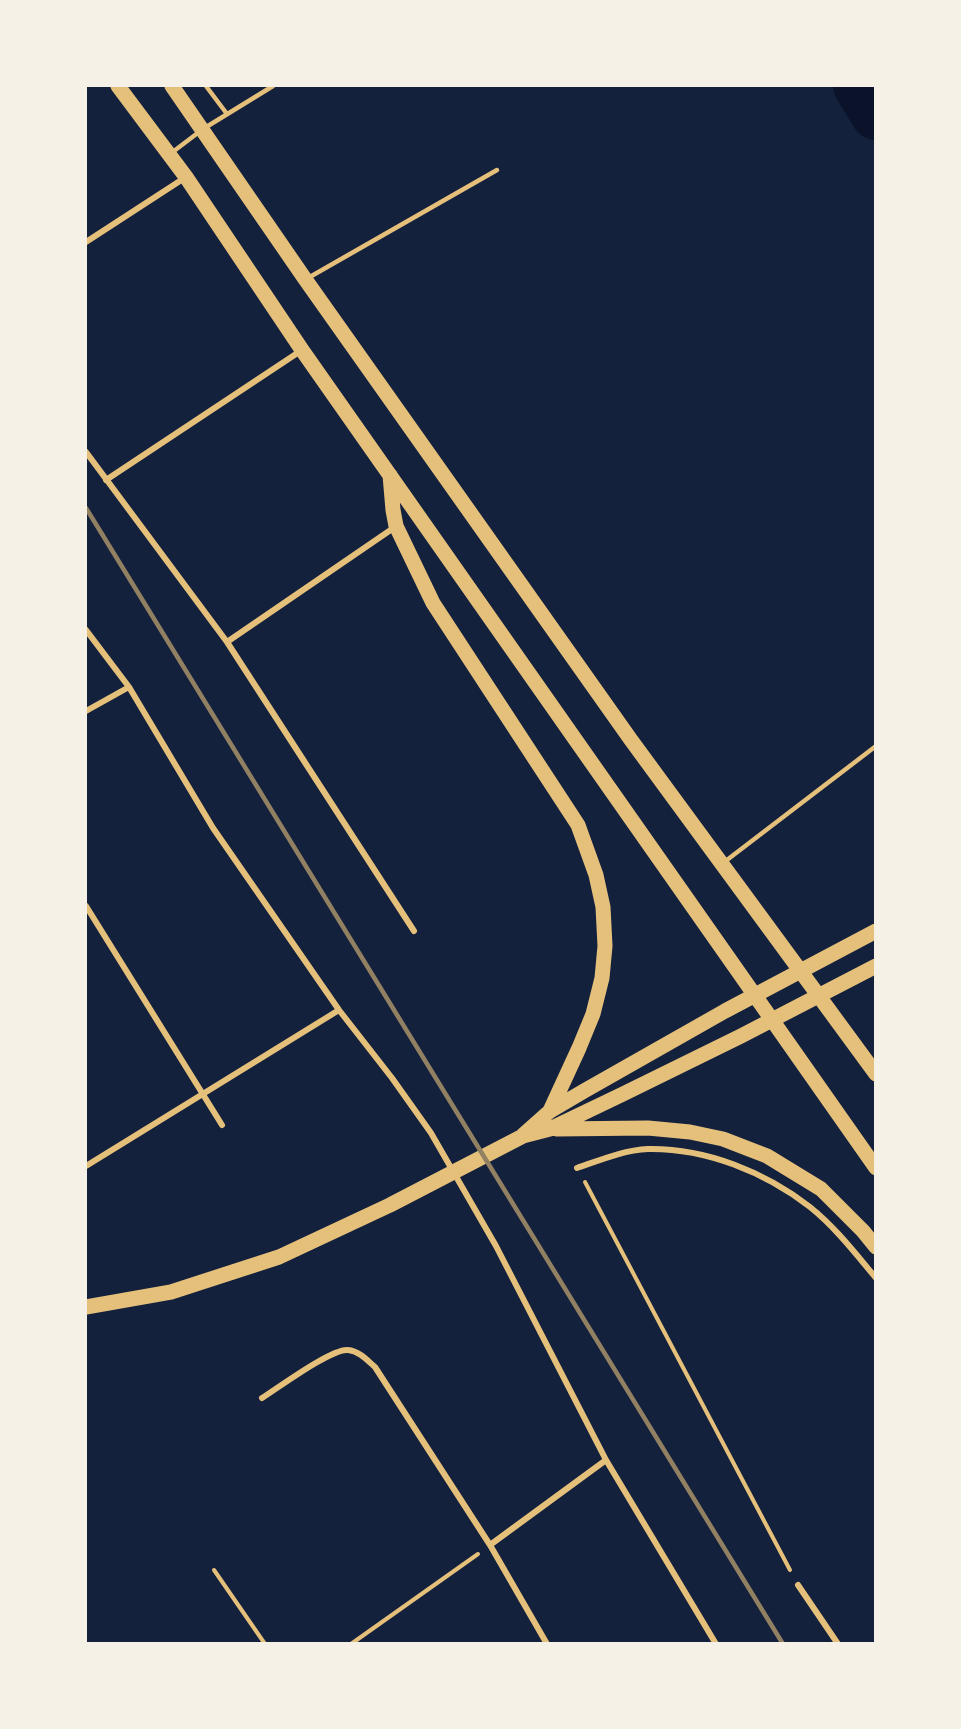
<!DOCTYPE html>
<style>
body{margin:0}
#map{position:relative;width:961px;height:1729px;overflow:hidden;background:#14213d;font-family:"Exo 2",sans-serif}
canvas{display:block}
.frame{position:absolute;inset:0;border:87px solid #f6f1e7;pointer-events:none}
</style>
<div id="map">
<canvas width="961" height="1729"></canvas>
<div class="frame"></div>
</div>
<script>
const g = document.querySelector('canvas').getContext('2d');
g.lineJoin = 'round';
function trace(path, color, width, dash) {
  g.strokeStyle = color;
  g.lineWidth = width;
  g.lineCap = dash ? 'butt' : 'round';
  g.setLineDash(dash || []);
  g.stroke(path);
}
trace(new Path2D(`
 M 858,86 L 876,115`), '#0b132b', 50);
trace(new Path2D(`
 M 585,1182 L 790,1570
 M 214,1570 L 265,1644
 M 351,1644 L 478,1554`), '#e5c07b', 4);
trace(new Path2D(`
 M 206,86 L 227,114
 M 170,154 L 203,129 L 273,86
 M 308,278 L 497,170
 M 723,863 L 876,746`), '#e5c07b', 4.5);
trace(new Path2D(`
 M 86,242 L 186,177
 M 86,452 L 227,642 L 414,931
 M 106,480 L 302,350
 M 86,630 L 129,687 L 213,828 L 339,1010 L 392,1078 L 431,1133 L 496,1246 L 606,1460 L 716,1644
 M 227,642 L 395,527
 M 86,711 L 129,687
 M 86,906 L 222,1125
 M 86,1166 L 339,1010
 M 577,1168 C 600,1160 624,1150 648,1149 C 706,1148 765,1172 810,1207 C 835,1227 855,1253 876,1278
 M 262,1398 C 278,1388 332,1348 348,1350 C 359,1351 367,1360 375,1367 L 490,1545 L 547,1644
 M 490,1545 L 606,1460
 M 798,1585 L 838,1644`), '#e5c07b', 6);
trace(new Path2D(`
 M 118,86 L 186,177 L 302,350 L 876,1168
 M 172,86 L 305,279 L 631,740 L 876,1074
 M 390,475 L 393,510 L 396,526 L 433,603 L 578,825 L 596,875 L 603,907 L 605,946 L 602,978 L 593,1014 L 579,1048 L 550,1111
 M 556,1129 L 648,1128 L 690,1132 L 723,1139 L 767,1156 L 821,1189 L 863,1231 L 876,1247
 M 523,1135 L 550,1111 L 584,1091 L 725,1011 L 876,931
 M 86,1307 L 171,1292 L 279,1257 L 390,1205 L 523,1136 L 550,1129 L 623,1094 L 741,1036 L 876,966`), '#e5c07b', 15);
trace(new Path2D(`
 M 86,508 L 783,1644`), '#918062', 4.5);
</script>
